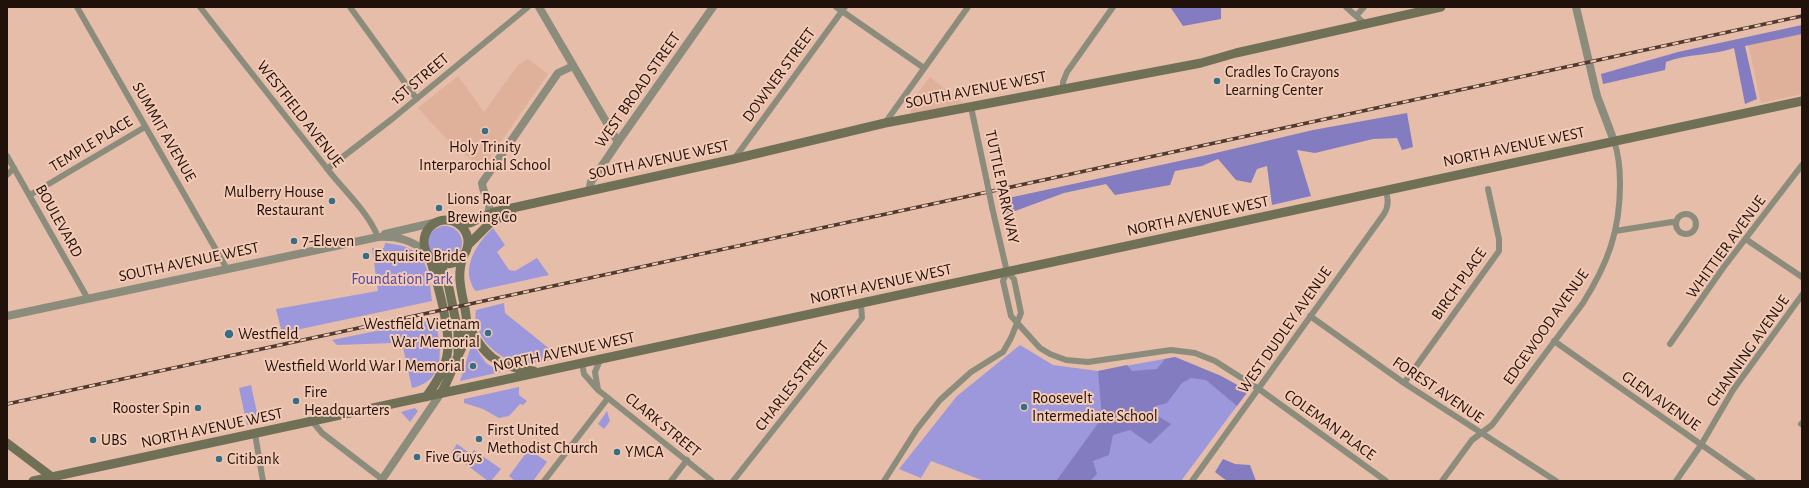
<!DOCTYPE html>
<style>
body{margin:0}
#map{position:relative;width:1809px;height:488px;overflow:hidden;background:#e6bda9;font-family:"Alegreya Sans",sans-serif}
canvas{display:block}
.frame{position:absolute;inset:0;border:8px solid #20120b;pointer-events:none}
</style>
<div id="map">
<canvas width="1809" height="488"></canvas>
<div class="frame"></div>
</div>
<script>
const g = document.querySelector('canvas').getContext('2d');
g.lineJoin = 'round';
function fill(path, color) {
  g.fillStyle = color;
  g.fill(path, 'evenodd');
}
function trace(path, color, width, dash) {
  g.strokeStyle = color;
  g.lineWidth = width;
  g.lineCap = dash ? 'butt' : 'round';
  g.setLineDash(dash || []);
  g.stroke(path);
}
function drawText(font, color, halo, rows, align = 'center') {
  g.font = font + ' "Alegreya Sans",sans-serif';
  g.lineWidth = 4;
  g.setLineDash([]);
  g.textBaseline = 'middle';
  g.strokeStyle = halo;
  g.fillStyle = color;
  for (const [text, x, y, turn = 0] of rows) {
    g.save();
    g.translate(x, y);
    g.rotate((+turn || 0) * Math.PI / 180);
    g.textAlign = isNaN(turn) ? turn : align;
    if (halo) g.strokeText(text, 0, 0);
    g.fillText(text, 0, 0);
    g.restore();
  }
}
fill(new Path2D(`
 M 1802,31 L 1802,94 L 1761,103 L 1748,43 Z
 M 528,59 L 548,74 L 483,168 L 454,147 L 418,108 L 458,76 L 484,112 L 518,65 Z
 M 930,77 L 963,103 L 913,115 L 907,107 Z`), '#e0b19a');
fill(new Path2D(`
 M428 243a17 17 0 1 1 34 0a17 17 0 1 1-34 0Z
 M 493,228 L 505,245 L 497,252 L 509,270 L 515,271 L 537,258 L 549,275 L 476,291 C 472,288 472,284 470,280 C 465,261 479,241 493,228 Z
 M 385,243 C 426,247 428,263 432,301 L 282,333 L 276,309 L 378,291 L 372,248 L 384,248 Z
 M 504,303 L 505,313 L 561,358 C 548,360 535,364 521,363 C 498,360 471,335 476,310 Z
 M 435,319 C 441,346 448,380 412,388 L 403,347 L 393,343 L 337,345 L 332,340 Z
 M 472,343 L 486,363 L 501,372 L 460,381 Z
 M 1020,345 L 1053,365 L 1098,371 L 1175,357 L 1221,376 L 1248,391 L 1181,481 L 984,481 L 931,461 L 921,478 L 899,469 L 957,396 Z
 M 251,385 L 259,422 L 247,425 L 239,388 Z
 M 519,387 L 519,395 L 527,401 L 523,405 L 520,404 L 509,416 L 499,418 L 483,409 L 464,403 L 464,399 Z
 M 415,408 L 418,411 L 410,422 L 401,412 Z
 M 607,411 L 610,421 L 604,429 L 598,424 Z
 M 457,444 L 471,454 L 474,450 L 501,469 L 491,481 L 488,481 L 451,453 Z
 M 529,449 L 547,462 L 533,481 L 515,481 L 509,476 Z`), '#9d97db');
fill(new Path2D(`
 M 1173,7 L 1221,7 L 1221,19 L 1183,26 L 1171,8 Z
 M 1802,25 L 1802,34 L 1745,46 L 1757,99 L 1745,104 L 1734,48 C 1712,56 1688,53 1666,62 L 1665,70 L 1603,84 L 1601,74 L 1678,52 Z
 M 1407,113 L 1413,147 L 1402,150 L 1397,138 L 1373,139 L 1315,153 L 1297,150 L 1311,196 L 1272,205 L 1267,166 L 1257,169 L 1251,183 L 1236,180 L 1218,159 L 1202,166 L 1175,171 L 1170,185 L 1115,195 L 1106,184 L 1064,193 L 1007,214 L 999,200 L 1207,155 L 1313,130 Z
 M 1175,357 L 1221,376 L 1248,391 L 1237,406 L 1206,380 L 1191,378 L 1182,383 L 1167,403 L 1155,406 L 1156,415 L 1171,424 L 1150,444 L 1130,430 L 1113,435 L 1109,455 L 1093,461 L 1097,474 L 1090,481 L 1056,481 L 1102,418 L 1098,371 L 1127,365 L 1132,371 L 1157,369 L 1165,359 Z
 M 1223,459 L 1235,464 L 1250,465 L 1256,481 L 1227,481 L 1215,472 Z`), '#837cc0');
trace(new Path2D(`
 M 77,7 L 227,269
 M 200,7 C 241,60 283,113 325,166 C 342,189 367,210 378,237
 M 350,7 L 416,98
 M 836,7 L 924,68
 M 1346,7 L 1365,24
 M 1357,15 L 1364,7
 M 1063,89 L 1063,82 L 1067,72 L 1113,7
 M 971,107 L 987,182
 M 885,123 L 968,7
 M 7,156 L 88,299
 M 734,159 L 845,7
 M 327,169 L 392,119 L 528,7
 M 7,175 L 14,168
 M 30,195 L 145,127
 M1676 224a10 10 0 1 1 20 0a10 10 0 1 1-20 0Z
 M 1615,231 L 1672,222 L 1676,223
 M 1747,240 L 1802,277
 M 1007,272 L 1003,281 L 1011,316 L 1040,348 L 1050,354 L 1066,360 L 1088,362 L 1171,350 L 1195,353 L 1215,361 L 1259,389 L 1386,481
 M 1310,316 L 1404,383 L 1556,481
 M 1554,341 L 1753,481
 M 1670,344 L 1723,268 L 1802,165
 M 582,363 L 584,374 L 598,390 L 712,481
 M 1404,383 L 1499,251 L 1499,239 L 1488,189
 M 598,390 L 595,372 L 600,360
 M 312,421 L 322,433 L 382,479
 M 1801,424 L 1802,423
 M 255,434 L 263,481
 M 544,481 L 608,398
 M 671,481 L 687,460
 M 733,481 L 862,318 L 861,304
 M 884,481 L 917,429 L 940,400 L 971,372 L 1003,352 L 1011,338 L 1021,313 L 1014,279 L 1007,272 L 992,207
 M 1192,481 L 1384,214 C 1389,206 1388,200 1386,190
 M 1442,481 L 1472,440 L 1492,425 L 1583,303 C 1608,263 1620,231 1620,184 C 1620,169 1619,155 1614,141
 M 1676,481 L 1701,445 L 1733,390 L 1802,295`), '#8c8c7c', 6);
trace(new Path2D(`
 M 539,7 L 618,142
 M 1576,7 L 1597,96 L 1614,141
 M 589,191 L 591,182 L 618,142 L 713,7
 M 488,214 C 493,201 483,196 482,183 L 558,73 L 573,66
 M 385,234 L 437,222
 M 7,316 L 378,237 C 398,236 410,240 426,251
 M 381,481 L 441,393`), '#8c8c7c', 8);
trace(new Path2D(`
 M424 242a22 22 0 1 1 44 0a22 22 0 1 1-44 0Z
 M 457,223 L 470,223 L 494,212 L 734,159 L 885,123 L 1201,63 L 1236,53 L 1441,7
 M 468,245 L 490,223 L 512,211
 M 435,261 L 445,274 L 449,288 L 458,332 L 458,355
 M 467,322 C 483,356 497,367 534,371
 M 441,393 C 448,381 452,369 458,356 C 463,345 466,342 467,327 C 467,301 453,282 464,254
 M 426,397 C 452,362 451,348 443,307 C 439,290 435,273 429,256
 M 7,443 L 52,477
 M 33,481 L 1802,101`), '#707057', 9);
const rail = new Path2D(`
 M 7,404 L 1802,16`);
trace(rail, '#4e3a30', 3.5);
trace(rail, '#f3cab6', 2, [6]);
trace(new Path2D(`
 M 987,182 L 992,207`), '#8c8c7c', 6);
for (const [x, y, r, color] of [
 [1217,81,4,"#346f87"],
 [485,131,4,"#346f87"],
 [332,201,4,"#346f87"],
 [439,208,4,"#346f87"],
 [294,241,4,"#346f87"],
 [366,256,4,"#346f87"],
 [488,333,4,"#346f87"],
 [229,334,5,"#346f87"],
 [473,366,4,"#346f87"],
 [296,401,4,"#346f87"],
 [1024,407,4,"#346f87"],
 [198,408,4,"#346f87"],
 [479,439,4,"#346f87"],
 [93,440,4,"#346f87"],
 [617,452,4,"#346f87"],
 [417,457,4,"#346f87"],
 [219,459,4,"#346f87"]
]) {
  const dot = new Path2D();
  dot.arc(x, y, r, 0, 2 * Math.PI);
  g.fillStyle = color;
  g.fill(dot);
  trace(dot, '#f3cab6', 1.5);
}
drawText('16px', '#20120b', '#f3cab6', [
 ["Cradles To Crayons",1225,72],
 ["Learning Center",1225,90],
 ["Holy Trinity",485,147,"center"],
 ["Interparochial School",485,165,"center"],
 ["Mulberry House",324,192,"right"],
 ["Restaurant",324,210,"right"],
 ["Lions Roar",447,199],
 ["Brewing Co",447,217],
 ["7-Eleven",302,241],
 ["Exquisite Bride",374,256],
 ["Westfield Vietnam",480,324,"right"],
 ["War Memorial",480,342,"right"],
 ["Westfield",238,334],
 ["Westfield World War I Memorial",465,366,"right"],
 ["Fire",304,392],
 ["Headquarters",304,410],
 ["Roosevelt",1032,398],
 ["Intermediate School",1032,416],
 ["Rooster Spin",190,408,"right"],
 ["First United",487,430],
 ["Methodist Church",487,448],
 ["UBS",101,440],
 ["YMCA",625,452],
 ["Five Guys",425,457],
 ["Citibank",227,459]
], 'left');
drawText('16px', '#20120b', '#f3cab6', [
 ["DOWNER STREET",779,75,-54],
 ["1ST STREET",420,79,-40],
 ["WEST BROAD STREET",638,90,-55],
 ["SOUTH AVENUE WEST",976,90,-11],
 ["WESTFIELD AVENUE",300,114,52],
 ["SUMMIT AVENUE",164,132,60],
 ["TEMPLE PLACE",91,144,-31],
 ["NORTH AVENUE WEST",1514,147,-12],
 ["SOUTH AVENUE WEST",659,160,-12],
 ["TUTTLE PARKWAY",1002,187,78],
 ["NORTH AVENUE WEST",1198,216,-12],
 ["BOULEVARD",59,221,61],
 ["WHITTIER AVENUE",1726,247,-54],
 ["SOUTH AVENUE WEST",189,262,-12],
 ["NORTH AVENUE WEST",881,284,-12],
 ["BIRCH PLACE",1459,284,-55],
 ["EDGEWOOD AVENUE",1546,327,-55],
 ["WEST DUDLEY AVENUE",1285,330,-55],
 ["CHANNING AVENUE",1748,351,-55],
 ["NORTH AVENUE WEST",564,352,-12],
 ["CHARLES STREET",792,386,-52],
 ["FOREST AVENUE",1438,390,34],
 ["GLEN AVENUE",1661,401,35],
 ["CLARK STREET",663,425,39],
 ["COLEMAN PLACE",1330,425,36],
 ["NORTH AVENUE WEST",212,428,-12]
]);
drawText('16px', '#54469a', '#f3cab6', [
 ["Foundation Park",402,279]
]);
</script>
